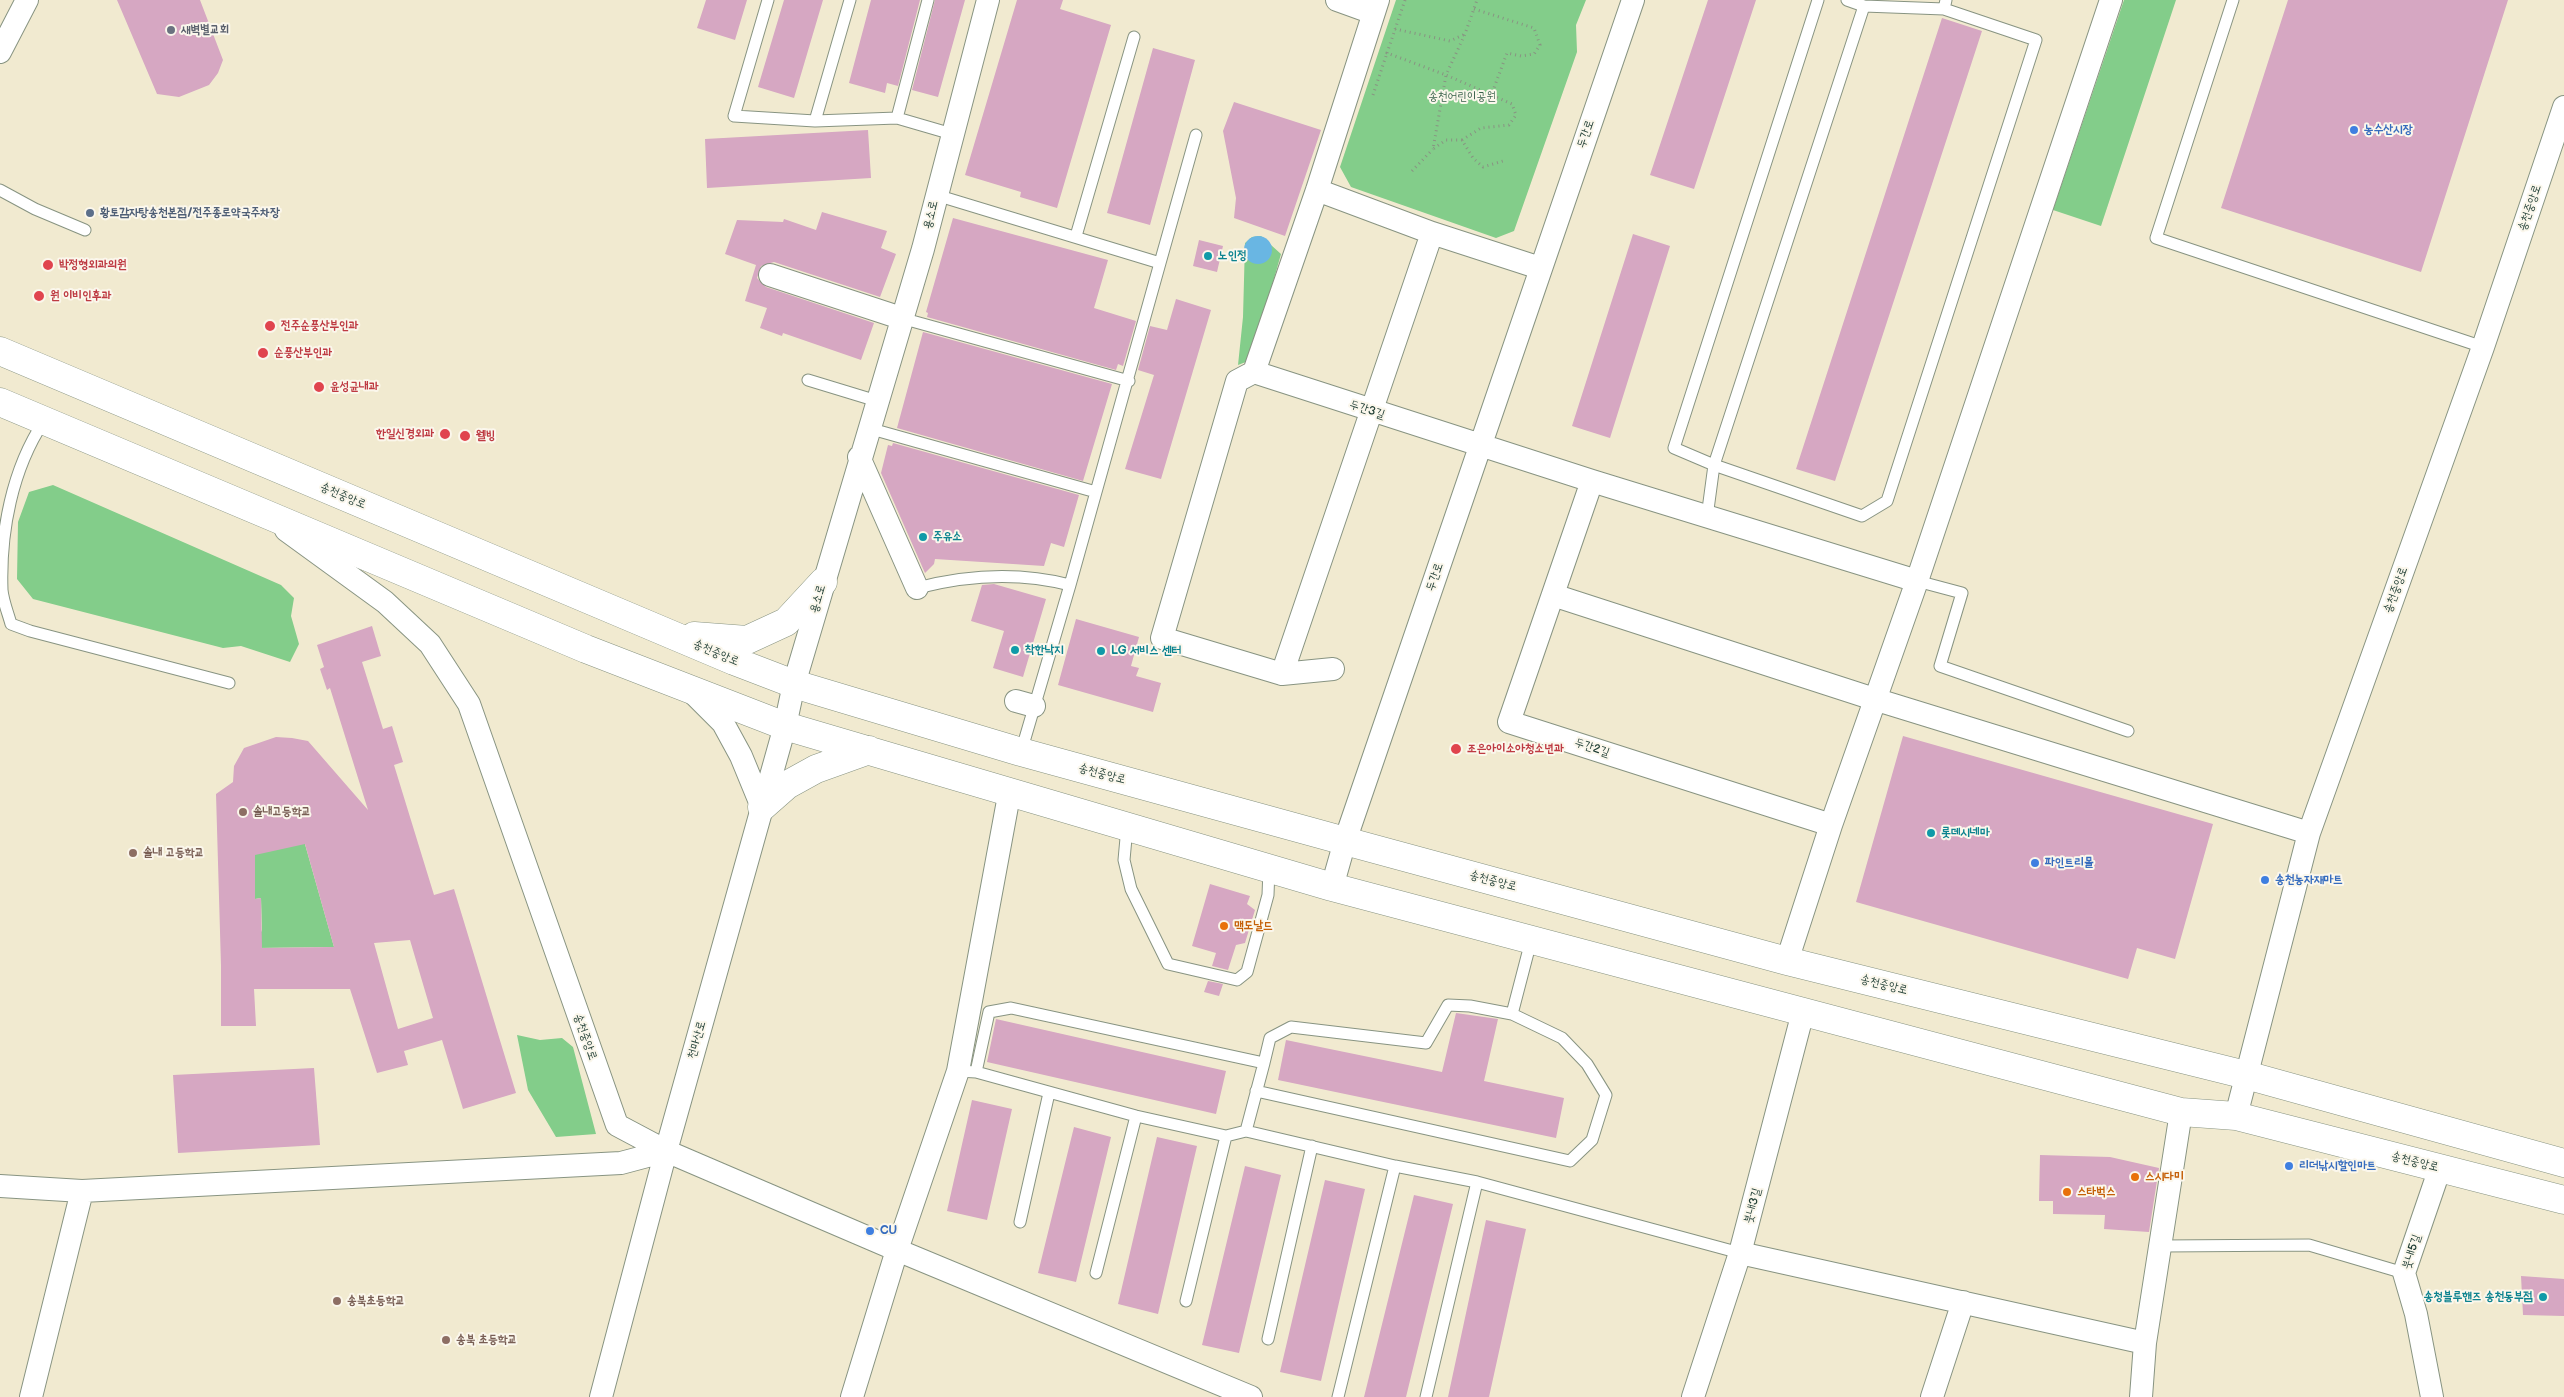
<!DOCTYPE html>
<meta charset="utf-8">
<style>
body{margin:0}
canvas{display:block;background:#f1ead0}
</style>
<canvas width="2564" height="1397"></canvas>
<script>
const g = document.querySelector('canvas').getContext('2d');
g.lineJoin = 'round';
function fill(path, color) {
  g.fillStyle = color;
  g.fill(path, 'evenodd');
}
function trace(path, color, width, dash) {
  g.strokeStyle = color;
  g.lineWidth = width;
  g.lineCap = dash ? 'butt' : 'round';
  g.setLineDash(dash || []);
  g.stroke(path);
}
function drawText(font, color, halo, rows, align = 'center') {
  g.font = font + ' "Balsamiq Sans","Poor Story",sans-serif';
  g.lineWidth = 4;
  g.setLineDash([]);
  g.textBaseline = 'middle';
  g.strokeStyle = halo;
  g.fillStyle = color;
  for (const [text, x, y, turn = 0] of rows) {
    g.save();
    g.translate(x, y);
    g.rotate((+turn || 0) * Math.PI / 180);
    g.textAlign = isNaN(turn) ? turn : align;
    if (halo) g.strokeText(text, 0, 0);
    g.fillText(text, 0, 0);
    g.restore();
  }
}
fill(new Path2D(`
 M 1396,0 L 1586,0 L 1576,25 L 1577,52 L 1514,231 L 1496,238 L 1351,187 L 1340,167 Z
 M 2124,0 L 2176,0 L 2101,226 L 2053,210 Z
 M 1261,236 L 1281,254 L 1251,360 L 1238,365 L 1243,317 L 1245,243 L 1252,237 Z
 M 53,485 L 281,585 L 294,598 L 291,616 L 299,644 L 290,662 L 241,646 L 223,648 L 33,599 L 17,579 L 18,522 L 29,492 Z
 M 297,816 L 334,947 L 254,948 L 262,930 L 261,898 L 255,899 L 254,822 Z
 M 517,1035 L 540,1040 L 562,1038 L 573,1047 L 596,1134 L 556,1137 L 528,1090 Z`), '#83cd8a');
fill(new Path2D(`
 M1244 250a14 14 0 1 1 28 0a14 14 0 1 1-28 0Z`), '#69b6e3');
fill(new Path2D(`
 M 117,0 L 200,0 L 223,60 L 218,73 L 209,85 L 179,97 L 157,94 Z
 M 706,0 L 747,0 L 735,40 L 697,28 Z
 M 784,0 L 823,0 L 794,98 L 758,87 Z
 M 871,0 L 920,0 L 898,86 L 887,83 L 885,93 L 849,83 Z
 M 935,0 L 965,0 L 938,97 L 912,90 Z
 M 1017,0 L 1063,0 L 1060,9 L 1111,25 L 1057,208 L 1020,197 L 1021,192 L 965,175 Z
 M 1708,0 L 1756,0 L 1694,189 L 1650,175 Z
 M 2288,0 L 2508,0 L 2421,272 L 2221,208 Z
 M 1942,18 L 1982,31 L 1835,481 L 1796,469 Z
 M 1153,48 L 1195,60 L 1150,225 L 1107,213 Z
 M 1234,102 L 1321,130 L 1285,236 L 1234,218 L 1236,198 L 1223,131 Z
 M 868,130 L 871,178 L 707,188 L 705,139 Z
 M 822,212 L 887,231 L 881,248 L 896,254 L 880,297 L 774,262 L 761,266 L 757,278 L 766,287 L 874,323 L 861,360 L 783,333 L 782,336 L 760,328 L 767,308 L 745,301 L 756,265 L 725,254 L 737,220 L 783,222 L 784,219 L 816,230 Z
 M 953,218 L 1108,260 L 1094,308 L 1136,321 L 1123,366 L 1118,364 L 1116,370 L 927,317 L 928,313 L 926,312 Z
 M 1633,234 L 1670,246 L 1610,438 L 1572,426 Z
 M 1199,240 L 1223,246 L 1217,272 L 1193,266 Z
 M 1176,299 L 1211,310 L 1161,479 L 1125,469 L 1154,375 L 1138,370 L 1150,326 L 1167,330 Z
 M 923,332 L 1112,384 L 1083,481 L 897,428 Z
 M 893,443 L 1079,495 L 1064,547 L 1051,543 L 1044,566 L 935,559 L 934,564 L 925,573 L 881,473 L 888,445 L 892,446 Z
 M 994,584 L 1046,599 L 1023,677 L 993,668 L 1004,631 L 971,621 L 982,585 Z
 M 1076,619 L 1139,637 L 1131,666 L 1139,668 L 1136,676 L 1161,683 L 1153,712 L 1058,685 Z
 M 372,626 L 381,656 L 362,662 L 383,729 L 392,726 L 403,762 L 394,765 L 434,895 L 454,889 L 516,1093 L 463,1109 L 442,1040 L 404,1051 L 408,1065 L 377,1073 L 350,989 L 254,989 L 256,1026 L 221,1026 L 221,966 L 216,794 L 233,782 L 234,766 L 244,748 L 276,737 L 292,738 L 308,741 L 368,810 L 330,688 L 327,690 L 320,669 L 324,667 L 317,645 ZM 305,844 L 334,947 L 262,948 L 261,898 L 255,899 L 255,855 ZM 410,940 L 433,1018 L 398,1029 L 374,943 Z
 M 1903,736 L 2213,824 L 2175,959 L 2137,948 L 2128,979 L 1856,902 Z
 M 1210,884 L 1250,896 L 1247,904 L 1255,910 L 1245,943 L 1236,945 L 1228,970 L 1212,966 L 1216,953 L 1192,946 Z
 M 1208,981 L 1223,984 L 1219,996 L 1204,992 Z
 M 1456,1013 L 1498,1019 L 1484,1081 L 1564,1098 L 1556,1138 L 1278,1080 L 1286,1040 L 1442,1072 Z
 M 996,1019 L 1226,1071 L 1216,1114 L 987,1062 Z
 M 314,1068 L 320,1145 L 178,1153 L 173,1075 Z
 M 972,1100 L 1012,1109 L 987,1220 L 947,1211 Z
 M 1074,1127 L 1111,1137 L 1076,1282 L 1038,1273 Z
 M 1157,1137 L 1197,1146 L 1158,1314 L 1118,1304 Z
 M 2040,1155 L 2110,1157 L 2159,1168 L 2149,1232 L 2104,1229 L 2105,1215 L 2053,1214 L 2053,1201 L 2039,1201 Z
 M 1245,1166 L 1281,1175 L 1239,1353 L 1202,1345 Z
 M 1325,1180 L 1365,1189 L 1321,1381 L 1280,1372 Z
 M 1414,1195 L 1453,1204 L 1406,1397 L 1364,1397 Z
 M 1486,1220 L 1526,1229 L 1489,1397 L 1448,1397 Z
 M 2521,1276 L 2564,1279 L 2564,1316 L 2523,1315 Z`), '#d6a7c2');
const lane = new Path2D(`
 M 768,0 L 734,116 L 815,121 L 897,118 L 928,0
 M 1847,0 L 1864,6 L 1944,9 L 1946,0
 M 2233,0 L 2156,238 L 2483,347
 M 1864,6 L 1714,465 L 1862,516 L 1887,501 L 2036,40 L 1944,9
 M 897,118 L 952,134
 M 815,121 L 850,0
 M 0,190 L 35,209 L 85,230
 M 936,195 L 1160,263 L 1070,585 L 1021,752
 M 1076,236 L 1134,37
 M 1160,263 L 1196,135
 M 901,318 L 1129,381
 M 808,380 L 877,401
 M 44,421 C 12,469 0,532 2,590 C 3,601 8,613 11,624 L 30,631 L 229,683
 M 868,428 L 1096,492
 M 1707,517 L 1714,465 L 1674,448 L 1818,0
 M 1917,581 L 1962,593 L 1940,666 L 2128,731
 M 917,588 C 967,575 1020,572 1070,585
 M 1127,827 L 1124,860 L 1131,889 L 1168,964 L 1237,980 L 1247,972 L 1268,895 L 1269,869
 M 1264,1063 L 1270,1038 L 1291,1027 L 1426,1043 L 1448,1005 L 1470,1006 L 1512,1014
 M 958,1071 L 976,1072 L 1136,1116 L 1226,1136 L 1246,1131 L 1395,1166 L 1477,1182 L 1740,1253
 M 976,1072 L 989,1012 L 1011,1008 L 1264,1063 L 1246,1131
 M 1256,1091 L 1570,1161 L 1592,1140 L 1606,1095 L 1587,1064 L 1562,1038 L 1512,1014 L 1531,941
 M 1020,1222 L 1049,1093
 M 2162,1246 L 2309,1245 L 2404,1273
 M 1096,1273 L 1136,1116
 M 1186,1301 L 1226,1136
 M 1268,1339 L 1312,1146
 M 1338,1397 L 1395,1166
 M 1426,1397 L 1477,1182`);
const street = new Path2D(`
 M 1337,0 L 1373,13
 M 0,52 L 27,0
 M 1317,190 L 1432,233 L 1540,268
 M 770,275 L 901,318
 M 1254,372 L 1592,481 L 1917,581
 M 859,457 L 917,588
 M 1592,481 L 1509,722 L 1831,825
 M 286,530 L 385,602 L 430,644 L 469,704 L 617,1125 L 666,1151 L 897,1250 L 1251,1397
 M 1553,595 L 1874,699 L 2309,833
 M 1333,669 L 1282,674 L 1162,638 L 1237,381 L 1254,372 L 1317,190 L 1378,0
 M 1282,674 L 1432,233
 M 692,692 L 723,723 L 741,756 L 762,807
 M 1016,701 L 1034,706
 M 1332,887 L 1345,841 L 1633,0
 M 1787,961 L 1831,825 L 1917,581 L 2111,0
 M 2236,1116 L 2309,833 L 2483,347 L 2564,107
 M 0,1186 L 82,1191 L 621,1163 L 666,1151
 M 1740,1253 L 2145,1343
 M 31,1397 L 82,1191
 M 601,1397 L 666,1151 L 785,726 L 794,684 L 923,249 L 988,0
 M 852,1397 L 897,1250 L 958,1071 L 1010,790
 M 1693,1397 L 1740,1253 L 1803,1012
 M 1932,1397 L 1963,1302
 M 2141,1397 L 2145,1343 L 2181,1112
 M 2432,1397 L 2416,1314 L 2404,1273 L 2440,1168`);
const secondary = new Path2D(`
 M 0,351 L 734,661 L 794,684 L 1021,752 L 1345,841 L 1787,961 L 2246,1075 L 2564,1163
 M 0,402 L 586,649 L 785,726 L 1332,887 L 2181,1112 L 2236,1116 L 2564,1200
 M 694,636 L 747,640 L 786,622 L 823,582
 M 762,807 L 787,785 L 816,769 L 869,750`);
trace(lane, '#889482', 13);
trace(street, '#889482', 24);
trace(secondary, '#889482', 29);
trace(new Path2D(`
 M 1405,0 L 1387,53 L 1446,75 L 1433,149 L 1446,140 L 1462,140 L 1473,158 L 1483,167 L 1503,161
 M 1474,9 L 1534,28 L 1540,45 L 1534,54 L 1521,56 L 1507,53 L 1491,96
 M 1395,29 L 1450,41 L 1465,34
 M 1373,95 L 1387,53
 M 1462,140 L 1481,128 L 1509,125 L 1516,115 L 1512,104 L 1446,75 L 1465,34 L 1477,0
 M 1412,171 L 1433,149`), '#889482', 3, [1, 4]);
trace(lane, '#fff', 11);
trace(street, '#fff', 22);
trace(secondary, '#fff', 28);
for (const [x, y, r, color] of [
 [171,30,5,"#6b7280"],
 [2354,130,5,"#3f7fe0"],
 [90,213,5,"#5c6f8a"],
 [1208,256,5,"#0f9aa8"],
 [48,265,6,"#e0444e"],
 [39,296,6,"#e0444e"],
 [270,326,6,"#e0444e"],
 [263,353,6,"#e0444e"],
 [319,387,6,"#e0444e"],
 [445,434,6,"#e0444e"],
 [465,436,6,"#e0444e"],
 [923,537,5,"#0f9aa8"],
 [1015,650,5,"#0f9aa8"],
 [1101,651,5,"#0f9aa8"],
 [1456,749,6,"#e0444e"],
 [243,812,5,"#8d6e63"],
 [1931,833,5,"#0f9aa8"],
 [133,853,5,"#8d6e63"],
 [2035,863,5,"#3f7fe0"],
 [2265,880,5,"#3f7fe0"],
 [1224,926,5,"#e8710a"],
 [2289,1166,5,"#3f7fe0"],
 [2135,1177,5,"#e8710a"],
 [2067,1192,5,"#e8710a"],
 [870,1231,5,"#3f7fe0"],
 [2543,1297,5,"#0f9aa8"],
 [337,1301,5,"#8d6e63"],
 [446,1340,5,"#8d6e63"]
]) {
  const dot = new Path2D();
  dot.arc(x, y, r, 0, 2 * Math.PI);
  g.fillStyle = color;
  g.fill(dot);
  trace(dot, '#fbf7ec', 2);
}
drawText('bold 12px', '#5b616d', '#fbf7ec', [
 ["새벽별교회",181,30]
], 'left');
drawText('12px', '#38614a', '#fbf7ec', [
 ["송천어린이공원",1462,97]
]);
drawText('bold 12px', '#366cbe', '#fbf7ec', [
 ["농수산시장",2364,130],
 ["파인트리몰",2045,863],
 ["송천농자재마트",2275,880],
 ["리더낚시할인마트",2299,1166],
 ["CU",880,1231]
], 'left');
drawText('12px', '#1f3d34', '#fbf7ec', [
 ["두간로",1586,134,-71],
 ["송천중앙로",2530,208,-71],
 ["용소로",931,215,-76],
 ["두간3길",1367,410,18],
 ["송천중앙로",343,496,23],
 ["두간로",1435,577,-71],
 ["송천중앙로",2396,590,-70],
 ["용소로",818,599,-74],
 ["송천중앙로",716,653,23],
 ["두간2길",1592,748,18],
 ["송천중앙로",1102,774,15],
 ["송천중앙로",1493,881,15],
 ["송천중앙로",1884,985,14],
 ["송천중앙로",585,1037,71],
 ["천마산로",697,1040,-74],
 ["송천중앙로",2415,1162,14],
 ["붓내3길",1753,1206,-75],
 ["붓내5길",2412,1252,-72]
]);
drawText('bold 12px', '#4e5e75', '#fbf7ec', [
 ["황토감자탕송천본점/전주종로약국주차장",100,213]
], 'left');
drawText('bold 12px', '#0d838f', '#fbf7ec', [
 ["노인정",1218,256],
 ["주유소",933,537],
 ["착한낙지",1025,650],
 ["LG 서비스 센터",1111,651],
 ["롯데시네마",1941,833],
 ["송청블루핸즈 송천동부점",2533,1297,"right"]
], 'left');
drawText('bold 12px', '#be3a42', '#fbf7ec', [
 ["박정형외과의원",59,265],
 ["원 이비인후과",50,296],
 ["전주순풍산부인과",281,326],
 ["순풍산부인과",274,353],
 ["윤성균내과",330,387],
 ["한일신경외과",434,434,"right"],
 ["웰빙",476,436],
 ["조은아이소아청소년과",1467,749]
], 'left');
drawText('bold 12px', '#785e54', '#fbf7ec', [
 ["솔내고등학교",253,812],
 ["솔내 고등학교",143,853],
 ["송북초등학교",347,1301],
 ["송북 초등학교",456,1340]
], 'left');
drawText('bold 12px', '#c56008', '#fbf7ec', [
 ["맥도날드",1234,926],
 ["스시다미",2145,1177],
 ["스타벅스",2077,1192]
], 'left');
</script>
